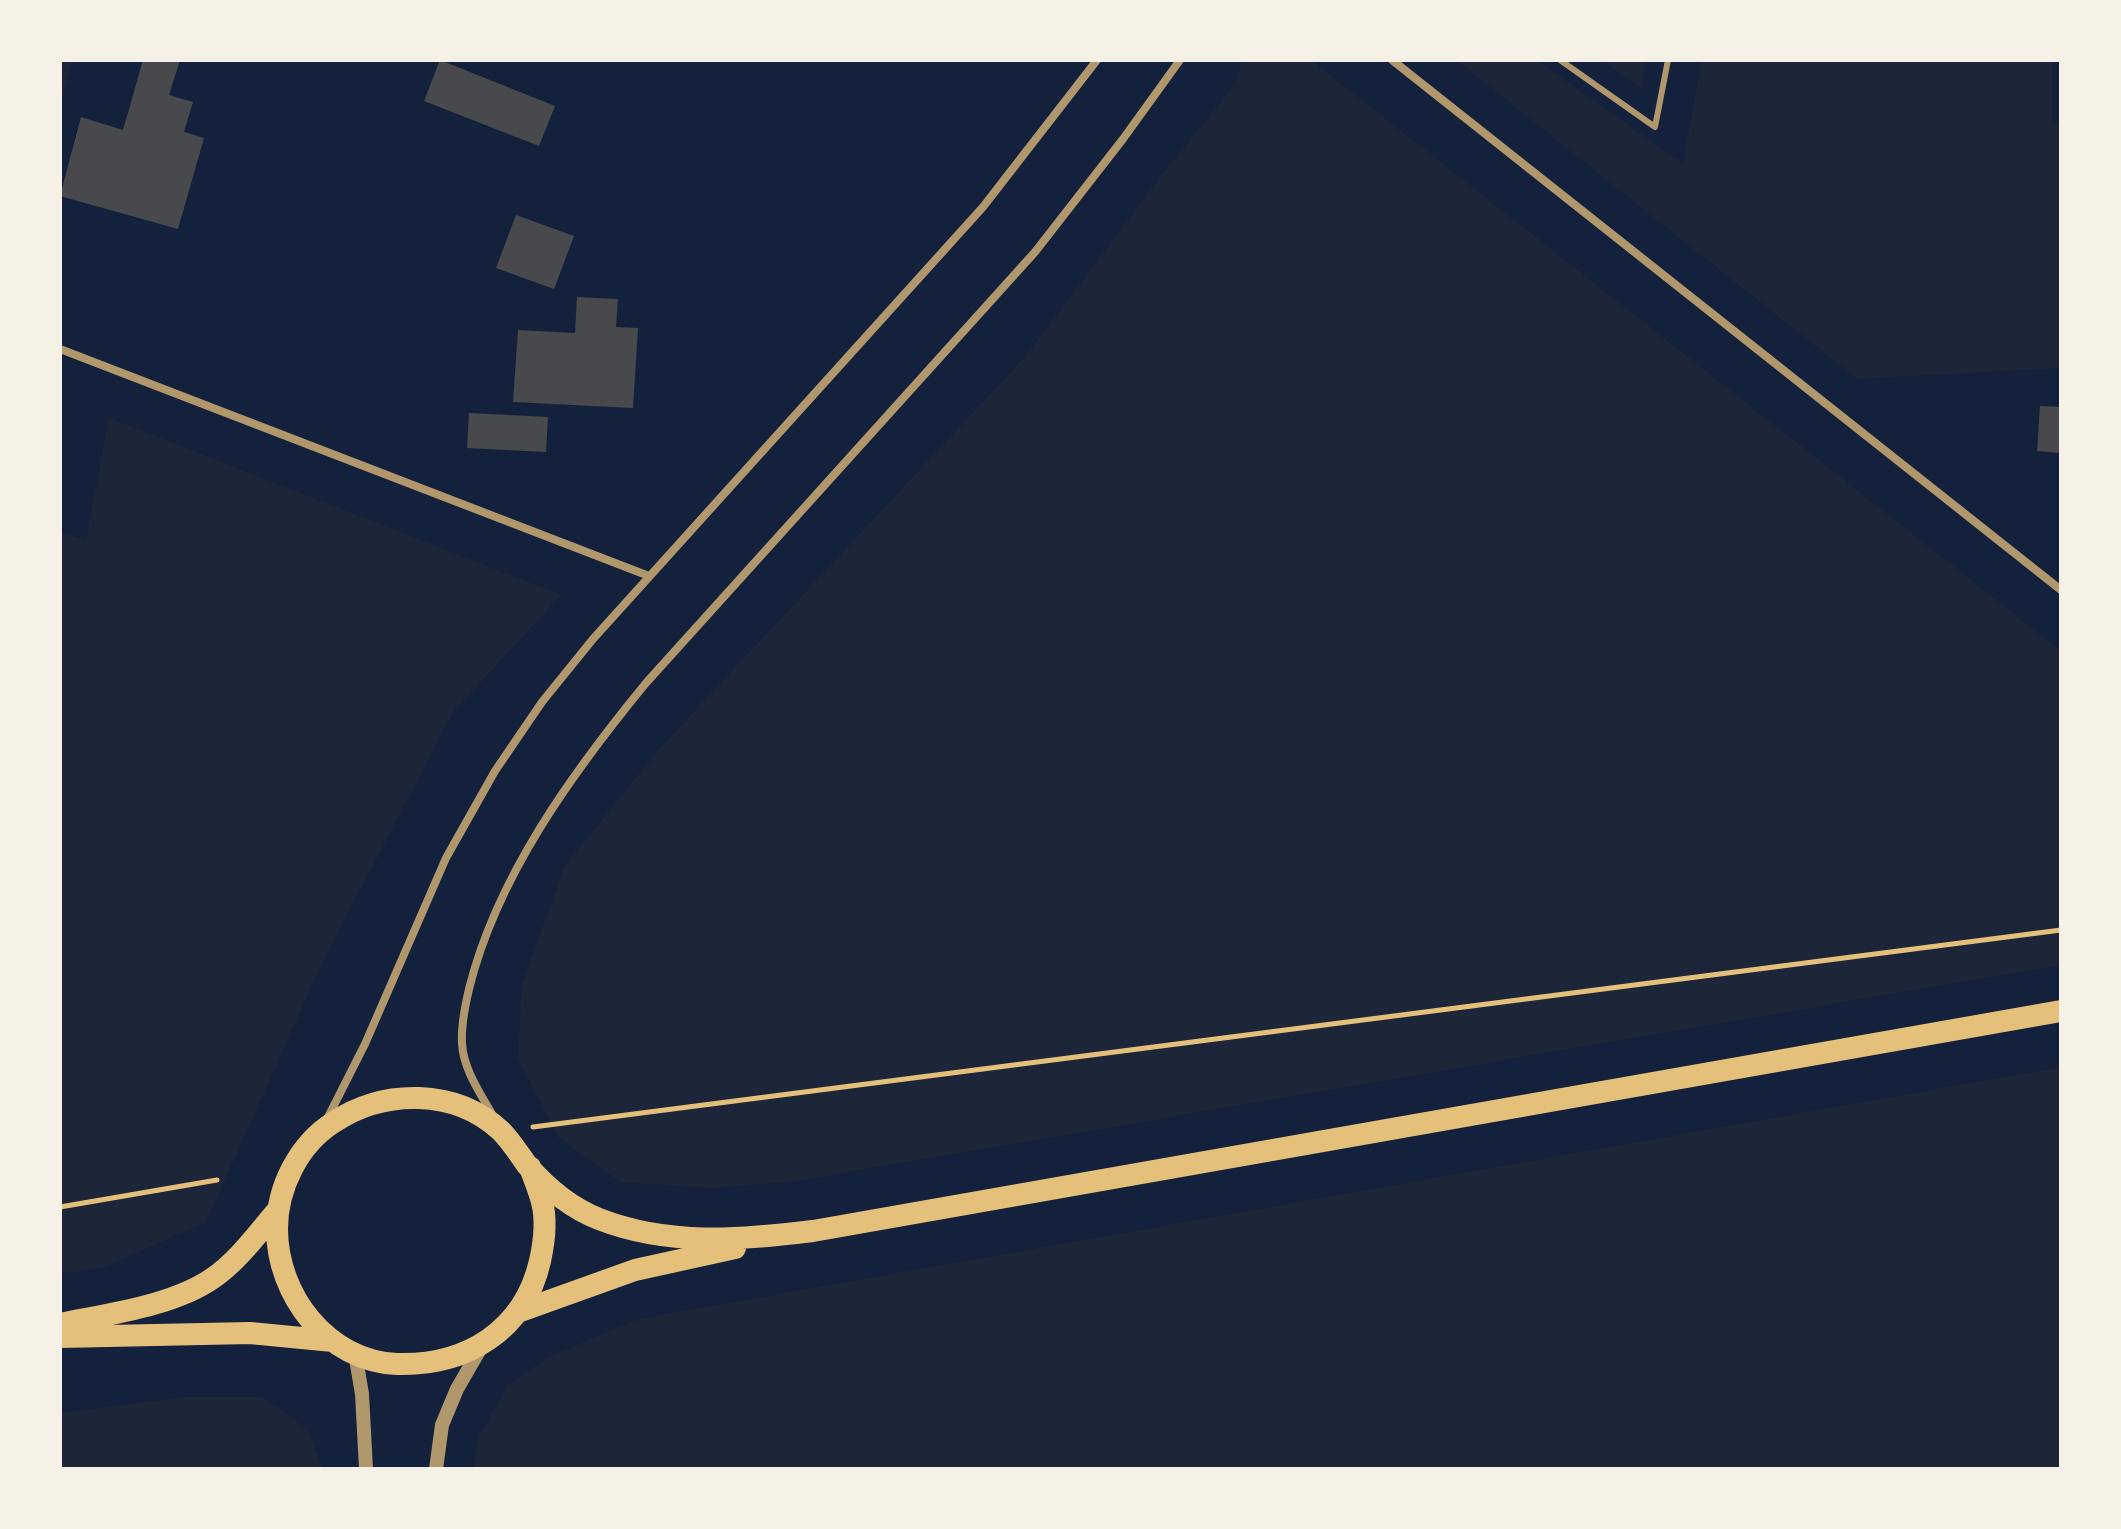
<!DOCTYPE html>
<style>
body{margin:0}
#map{position:relative;width:2121px;height:1529px;overflow:hidden;background:#14213d;font-family:"Libre Baskerville",serif}
canvas{display:block}
.frame{position:absolute;inset:0;border:62px solid #f6f1e7;pointer-events:none}
</style>
<div id="map">
<canvas width="2121" height="1529"></canvas>
<div class="frame"></div>
</div>
<script>
const g = document.querySelector('canvas').getContext('2d');
g.lineJoin = 'round';
function fill(path, color) {
  g.fillStyle = color;
  g.fill(path, 'evenodd');
}
function trace(path, color, width, dash) {
  g.strokeStyle = color;
  g.lineWidth = width;
  g.lineCap = dash ? 'butt' : 'round';
  g.setLineDash(dash || []);
  g.stroke(path);
}
fill(new Path2D(`
 M 60,60 L 73,60 L 60,107 Z
 M 1242,60 L 1311,60 L 2061,651 L 2061,965 L 790,1182 L 711,1188 L 620,1182 L 558,1137 L 518,1059 L 522,985 L 564,867 L 660,748 L 1023,359 L 1159,178 L 1236,83 Z
 M 1456,60 L 1537,60 L 1683,164 L 1702,60 L 2052,60 L 2052,123 L 2061,124 L 2061,368 L 1857,379 Z
 M 1602,60 L 1647,60 L 1641,88 Z
 M 109,418 L 561,595 L 454,711 L 325,957 L 206,1222 L 104,1267 L 60,1274 L 60,533 L 86,540 Z
 M 2061,1067 L 2061,1469 L 474,1469 L 479,1437 L 507,1386 L 547,1358 L 638,1319 Z
 M 184,1397 L 263,1397 L 309,1431 L 323,1469 L 60,1469 L 60,1413 Z`), '#1d2539');
fill(new Path2D(`
 M 143,60 L 180,60 L 169,95 L 193,102 L 184,132 L 204,138 L 178,229 L 60,196 L 81,117 L 123,130 Z
 M 440,60 L 555,106 L 539,146 L 424,101 Z
 M 516,215 L 574,236 L 554,289 L 496,268 Z
 M 577,297 L 618,299 L 616,327 L 638,328 L 633,408 L 513,402 L 518,330 L 575,333 Z
 M 2040,406 L 2061,407 L 2061,453 L 2037,451 Z
 M 469,413 L 548,417 L 546,452 L 467,448 Z`), '#48494c');
trace(new Path2D(`
 M 533,1127 L 2061,930
 M 60,1207 L 217,1180`), '#e5c07b', 5);
trace(new Path2D(`
 M 1560,60 L 1655,127 L 1668,60`), '#b1986c', 6);
trace(new Path2D(`
 M 1392,60 L 2061,590
 M 60,349 L 649,576
 M 493,1116 C 481,1094 463,1069 462,1043 C 461,1026 465,1006 469,989 C 497,876 573,772 646,683 L 1035,252 L 1123,139 L 1180,60
 M 327,1119 L 365,1044 L 446,858 L 495,771 L 542,702 L 593,639 L 983,207 L 1097,60`), '#b1986c', 8);
trace(new Path2D(`
 M 355,1353 L 362,1394 L 366,1469
 M 436,1469 L 442,1425 L 457,1389 L 483,1344`), '#b1986c', 14);
trace(new Path2D(`
 M 530,1167 C 534,1179 539,1190 542,1202 C 547,1221 544,1243 540,1261 C 524,1331 466,1366 397,1364 C 327,1361 277,1295 277,1229 C 277,1187 299,1144 334,1122 C 384,1089 455,1088 501,1131 C 511,1141 519,1154 527,1165 C 546,1187 571,1208 599,1219 C 668,1246 741,1240 813,1231 L 2061,1011
 M 518,1312 L 635,1270 L 735,1248
 M 60,1324 C 108,1314 173,1306 213,1278 C 238,1261 257,1234 277,1211
 M 60,1337 L 250,1333 L 333,1341`), '#e5c07b', 22);
</script>
